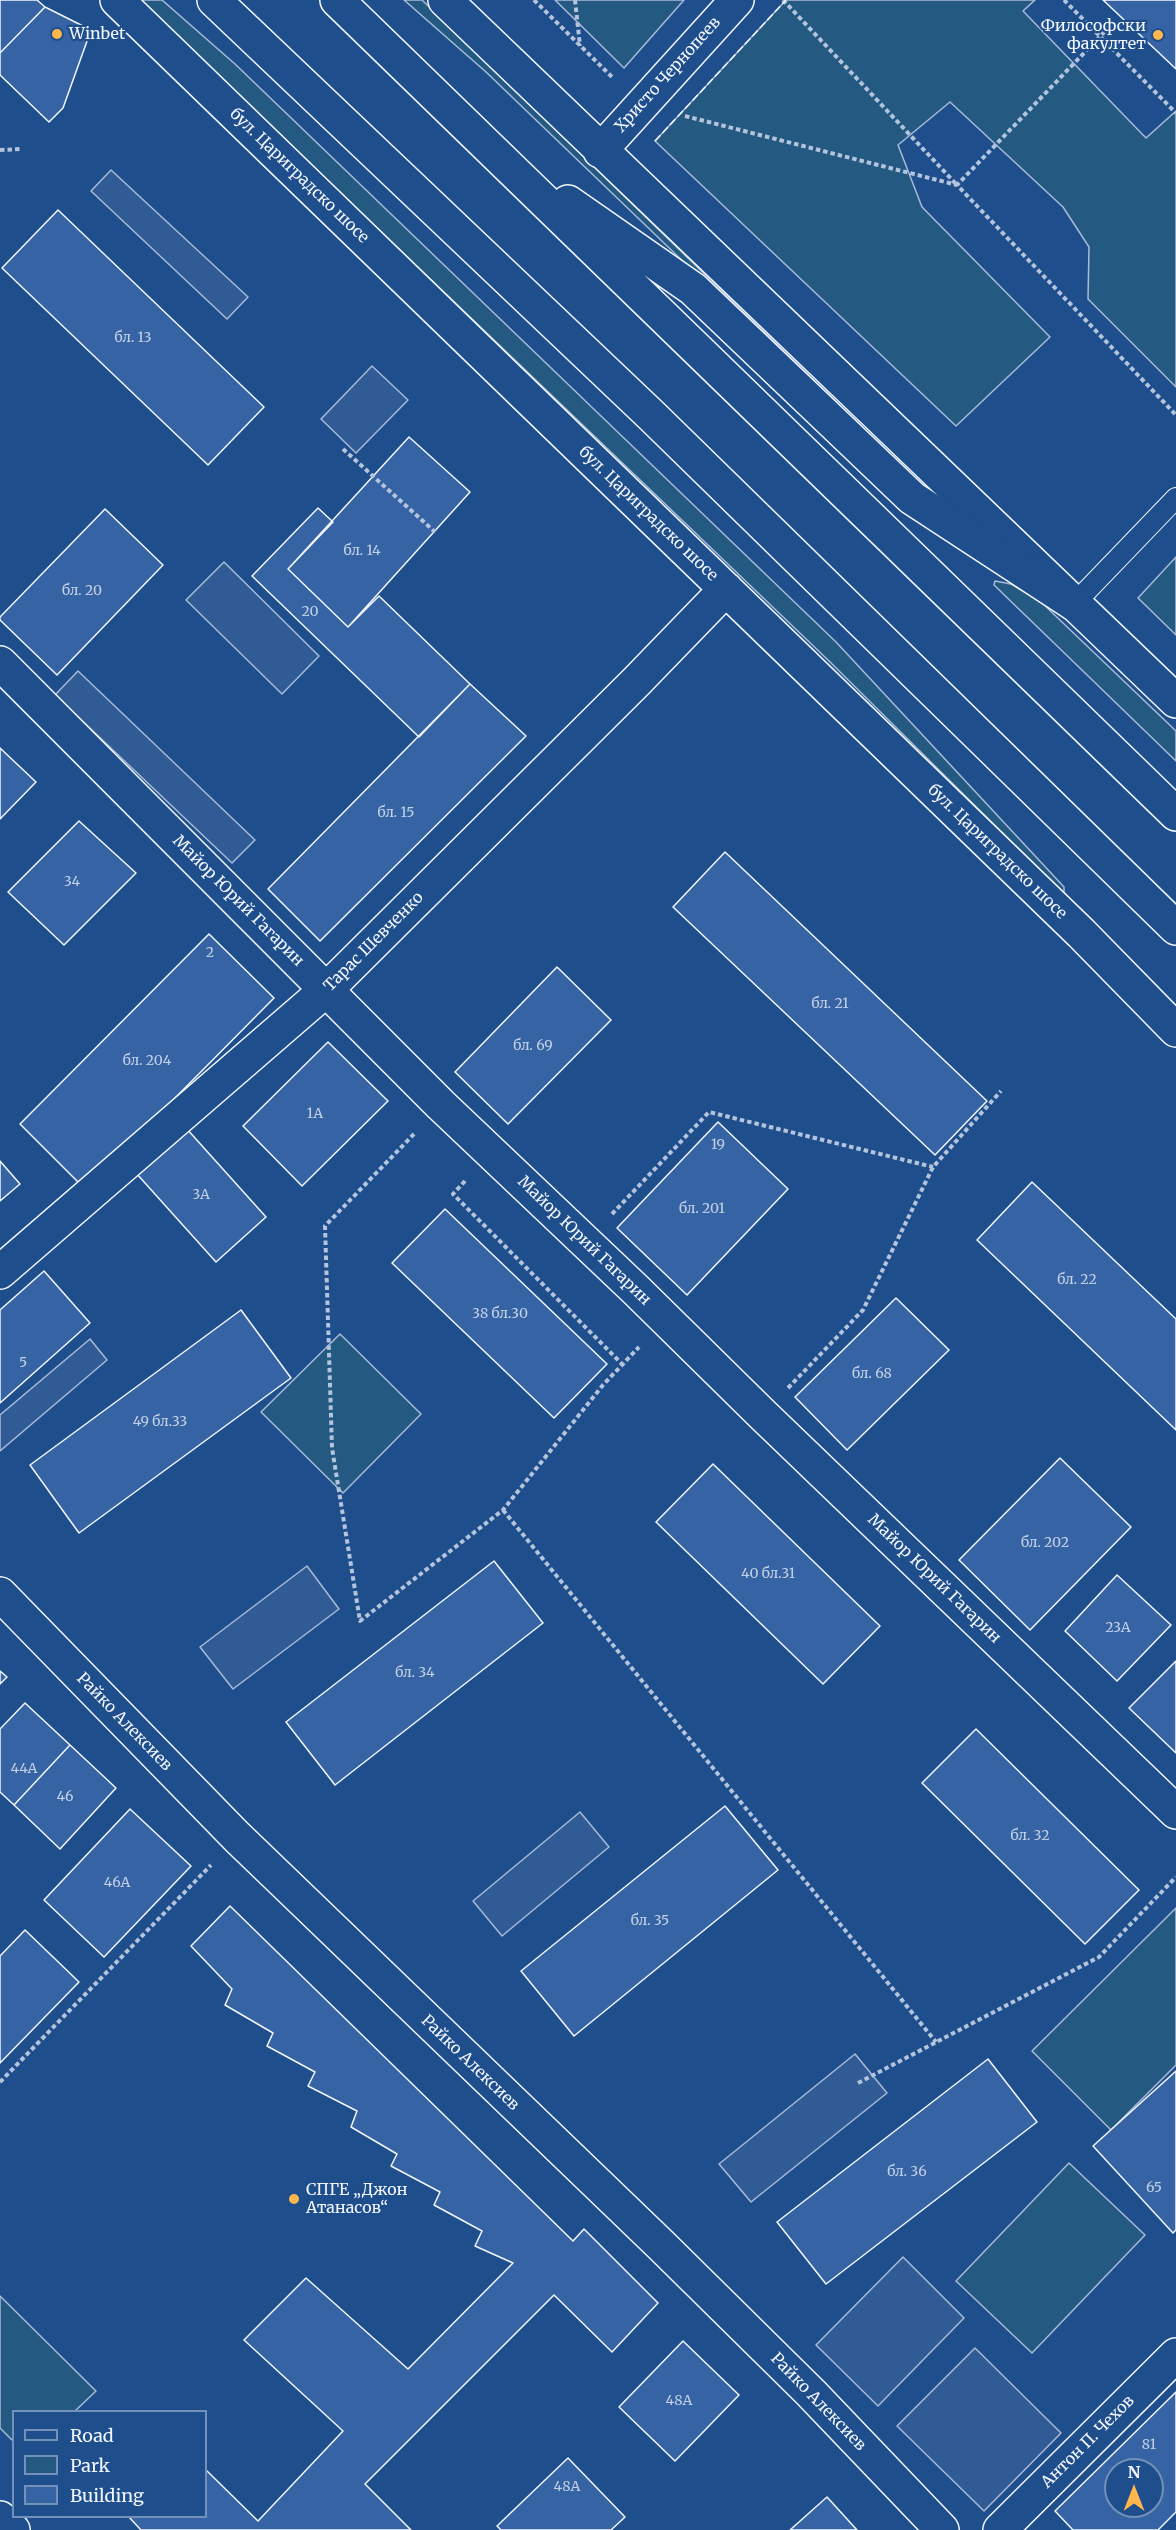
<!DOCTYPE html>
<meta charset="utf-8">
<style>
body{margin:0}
#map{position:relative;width:1176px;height:2530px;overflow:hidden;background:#1f4e8c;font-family:Merriweather,serif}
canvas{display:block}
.legend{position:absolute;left:12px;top:2410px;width:195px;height:108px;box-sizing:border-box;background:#1f4e8c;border:2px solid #7391ba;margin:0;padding:8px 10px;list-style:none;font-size:18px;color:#f2f6ff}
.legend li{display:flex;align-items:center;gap:12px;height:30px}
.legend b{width:30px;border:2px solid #7391ba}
.north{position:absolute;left:1104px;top:2458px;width:60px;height:60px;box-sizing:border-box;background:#1f4e8c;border:2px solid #7391ba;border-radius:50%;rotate:0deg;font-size:16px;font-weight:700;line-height:24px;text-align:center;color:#f2f6ff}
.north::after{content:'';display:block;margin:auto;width:21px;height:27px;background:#ffb74d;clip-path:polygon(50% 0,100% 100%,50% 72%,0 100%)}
</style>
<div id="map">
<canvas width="1176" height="2530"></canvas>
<ul class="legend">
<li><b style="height:8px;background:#1f4e8c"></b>Road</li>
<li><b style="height:16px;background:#245a82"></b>Park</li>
<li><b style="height:16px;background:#3563a3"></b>Building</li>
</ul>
<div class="north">N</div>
</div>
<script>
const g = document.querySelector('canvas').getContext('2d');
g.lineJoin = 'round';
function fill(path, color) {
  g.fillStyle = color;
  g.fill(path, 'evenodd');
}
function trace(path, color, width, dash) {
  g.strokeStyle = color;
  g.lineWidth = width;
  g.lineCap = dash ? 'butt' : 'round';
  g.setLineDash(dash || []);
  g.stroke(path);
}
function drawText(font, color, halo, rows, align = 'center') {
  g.font = font + ' Merriweather,serif';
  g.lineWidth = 4.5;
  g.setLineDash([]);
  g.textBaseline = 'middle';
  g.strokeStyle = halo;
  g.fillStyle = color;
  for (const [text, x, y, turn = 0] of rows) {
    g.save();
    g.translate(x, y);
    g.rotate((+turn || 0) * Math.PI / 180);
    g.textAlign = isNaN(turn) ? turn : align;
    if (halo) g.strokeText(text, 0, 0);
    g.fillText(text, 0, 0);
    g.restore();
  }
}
const green = new Path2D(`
 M 139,0 L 162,0 L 235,64 L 836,642 L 1064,887 L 1064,894 L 827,659 Z
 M 404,0 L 422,0 L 924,487 L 921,490 L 486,72 Z
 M 555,0 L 684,0 L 624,68 Z
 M 786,0 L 1035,0 L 1023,11 L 1146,138 L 1176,111 L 1176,387 L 1088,299 L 1089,247 L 1063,207 L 950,102 L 898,145 L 922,207 L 1050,337 L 956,426 L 655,141 Z
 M 1176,557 L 1176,635 L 1138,598 Z
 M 995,581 L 1011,584 L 1040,601 L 1176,731 L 1176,761 L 994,585 Z
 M 340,1334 L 421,1414 L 343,1493 L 261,1412 Z
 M 1176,1908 L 1176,2065 L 1111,2130 L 1032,2051 Z
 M 1069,2163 L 1145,2235 L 1032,2353 L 956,2281 Z
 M 0,2296 L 96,2391 L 75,2411 L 14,2412 L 13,2441 L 0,2428 Z`);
fill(green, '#245a82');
trace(green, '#a8bbd7', 1.5);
const parking = new Path2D(`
 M 111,170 L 248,297 L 227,319 L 91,191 Z
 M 372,366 L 408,400 L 356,453 L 321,419 Z
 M 224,562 L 319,656 L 282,694 L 186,600 Z
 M 78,671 L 255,840 L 232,863 L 55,695 Z
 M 90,1339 L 107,1360 L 0,1451 L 0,1415 Z
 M 307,1566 L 339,1609 L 233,1689 L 200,1647 Z
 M 580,1812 L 609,1847 L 502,1936 L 473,1901 Z
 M 855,2054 L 887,2093 L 751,2202 L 719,2164 Z
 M 903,2257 L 964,2318 L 878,2406 L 816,2345 Z
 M 975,2348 L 1061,2433 L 984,2511 L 897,2426 Z`);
fill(parking, '#305b95');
trace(parking, '#a8bbd7', 1.5);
const building = new Path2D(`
 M 0,0 L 37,0 L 45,7 L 0,53 Z
 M 1103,0 L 1176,0 L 1176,69 Z
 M 45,7 L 91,30 L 63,108 L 49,122 L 0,75 L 0,53 Z
 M 58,210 L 264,407 L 208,465 L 2,268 Z
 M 409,437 L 470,492 L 348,627 L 288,569 Z
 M 318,508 L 333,522 L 288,569 L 348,627 L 379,596 L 470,684 L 419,737 L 252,576 Z
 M 105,509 L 163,565 L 57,675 L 0,620 L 0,617 Z
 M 470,684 L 526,736 L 320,941 L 268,889 Z
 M 0,748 L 36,782 L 0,819 Z
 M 79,821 L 136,873 L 64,945 L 8,892 Z
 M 725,852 L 987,1101 L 935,1155 L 673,907 Z
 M 209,934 L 274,998 L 85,1189 L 20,1124 Z
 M 557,967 L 611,1020 L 508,1124 L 455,1072 Z
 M 328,1042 L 388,1101 L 302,1186 L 243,1126 Z
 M 718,1122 L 788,1189 L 687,1295 L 617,1228 Z
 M 186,1128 L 266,1217 L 216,1262 L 136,1173 Z
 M 0,1161 L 20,1184 L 0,1201 Z
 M 1032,1182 L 1176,1319 L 1176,1430 L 977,1240 Z
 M 445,1209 L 607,1364 L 554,1418 L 392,1263 Z
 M 44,1271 L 90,1323 L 0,1403 L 0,1310 Z
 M 896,1298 L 949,1350 L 847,1450 L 795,1397 Z
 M 241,1310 L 291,1378 L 79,1533 L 30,1465 Z
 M 1060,1458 L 1131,1527 L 1030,1630 L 959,1560 Z
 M 713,1464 L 880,1626 L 823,1684 L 656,1522 Z
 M 494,1561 L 543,1623 L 335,1785 L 286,1722 Z
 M 1117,1575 L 1171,1625 L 1117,1681 L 1065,1631 Z
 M 1176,1661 L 1176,1753 L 1129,1708 Z
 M 0,1671 L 7,1677 L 0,1684 Z
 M 25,1703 L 70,1745 L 14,1805 L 0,1792 L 0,1729 Z
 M 976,1729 L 1139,1890 L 1085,1944 L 922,1783 Z
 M 70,1745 L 116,1788 L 60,1849 L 14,1805 Z
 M 725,1806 L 778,1870 L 574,2036 L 521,1971 Z
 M 130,1809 L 191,1866 L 104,1957 L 44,1900 Z
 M 230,1906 L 573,2241 L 584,2229 L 658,2303 L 612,2352 L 554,2295 L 365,2484 L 411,2530 L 141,2530 L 128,2516 L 206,2516 L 206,2470 L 258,2521 L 343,2431 L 244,2340 L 306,2278 L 408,2369 L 513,2263 L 475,2246 L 482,2231 L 434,2205 L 440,2192 L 391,2166 L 397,2154 L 351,2127 L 357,2111 L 308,2086 L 315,2072 L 267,2046 L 273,2033 L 225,2005 L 232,1989 L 191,1946 Z
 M 25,1930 L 79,1982 L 0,2063 L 0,1956 Z
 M 988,2059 L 1037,2122 L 826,2284 L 777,2222 Z
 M 1176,2071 L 1176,2230 L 1173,2233 L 1093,2146 Z
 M 683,2341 L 739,2395 L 675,2461 L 619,2407 Z
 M 1176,2392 L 1176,2512 L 1158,2530 L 1073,2530 L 1055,2511 ZM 1116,2470 L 1152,2470 L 1152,2506 L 1116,2506 Z
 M 568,2458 L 625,2517 L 611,2530 L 501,2530 L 497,2526 Z
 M 827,2497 L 857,2530 L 790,2530 Z`);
fill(building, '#3563a3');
trace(building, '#f2f6ff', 1.5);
const service = new Path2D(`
 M 1074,604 L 1176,498`);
const minor = new Path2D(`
 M 117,0 L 1081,933 L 1176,1030
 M 445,0 L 1176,701
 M 600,151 L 737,0
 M 0,663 L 441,1105 L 636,1290 L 762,1414 L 1176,1812
 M 0,1272 L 326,990 L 636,682 L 726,589
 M 0,1594 L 237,1837 L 662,2246 L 811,2393 L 942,2530
 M 0,2518 L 13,2530
 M 1000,2530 L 1176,2355`);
const trunk = new Path2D(`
 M 214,0 L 651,415 L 1176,928
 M 337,0 L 1176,814
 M 568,202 L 693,289 L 912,498 L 1074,604`);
trace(service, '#f2f6ff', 22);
trace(minor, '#f2f6ff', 36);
trace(trunk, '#f2f6ff', 36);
trace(new Path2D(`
 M 534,0 L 614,79
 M 575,0 L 580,46
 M 783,0 L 957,185
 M 1064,0 L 1176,113
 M 1110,26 L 957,185 L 1176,415
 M 685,116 L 957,185
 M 0,150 L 21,149
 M 343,449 L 435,532
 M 414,1134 L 325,1226 L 332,1448 L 360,1621 L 503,1510 L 603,1385 L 639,1347
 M 465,1181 L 453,1194 L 622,1364
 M 612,1214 L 709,1112 L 933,1167
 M 788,1388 L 863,1310 L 933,1167 L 1001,1091
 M 503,1510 L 936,2042
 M 0,2082 L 211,1865
 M 858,2083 L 1099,1957 L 1176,1877`), '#b3c4dc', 4, [4.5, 3]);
trace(service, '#1f4e8c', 20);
trace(minor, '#1f4e8c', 33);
trace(trunk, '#1f4e8c', 33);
trace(new Path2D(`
 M 655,141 L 786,0`), '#f2f6ff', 1.5, [8, 3]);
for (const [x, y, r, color] of [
 [57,34,6,"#ffb74d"],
 [1158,35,6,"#ffb74d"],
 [294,2199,6,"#ffb74d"]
]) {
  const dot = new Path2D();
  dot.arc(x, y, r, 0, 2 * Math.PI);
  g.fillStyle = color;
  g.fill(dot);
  trace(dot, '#1f4e8c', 2);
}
drawText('14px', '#c3d1e8', null, [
 ["бл. 13",133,338],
 ["бл. 14",362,551],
 ["бл. 20",82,591],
 ["20",310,612],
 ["бл. 15",396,813],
 ["34",72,882],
 ["2",210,953],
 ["бл. 21",830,1004],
 ["бл. 69",533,1046],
 ["бл. 204",147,1061],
 ["1А",315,1114],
 ["19",718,1145],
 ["3А",201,1195],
 ["бл. 201",702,1209],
 ["бл. 22",1077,1280],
 ["38 бл.30",500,1314],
 ["5",23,1363],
 ["бл. 68",872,1374],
 ["49 бл.33",160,1422],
 ["бл. 202",1045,1543],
 ["40 бл.31",768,1574],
 ["23А",1118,1628],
 ["бл. 34",415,1673],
 ["44А",24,1769],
 ["46",65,1797],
 ["бл. 32",1030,1836],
 ["46А",117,1883],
 ["бл. 35",650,1921],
 ["бл. 36",907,2172],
 ["65",1154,2188],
 ["48А",679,2401],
 ["81",1149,2445],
 ["48А",567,2487]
]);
drawText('16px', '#f2f6ff', '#1f4e8c', [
 ["Философски",1146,26,"right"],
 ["факултет",1146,44,"right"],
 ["Winbet",69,34],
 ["СПГЕ „Джон",306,2190],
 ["Атанасов“",306,2208]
], 'left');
drawText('16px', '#f2f6ff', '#1f4e8c', [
 ["Христо Чернопеев",668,75,-48],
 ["бул. Цариградско шосе",299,176,44],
 ["бул. Цариградско шосе",648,514,44],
 ["бул. Цариградско шосе",997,852,44],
 ["Майор Юрий Гагарин",238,901,45],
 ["Тарас Шевченко",374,942,-45],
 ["Майор Юрий Гагарин",584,1241,44],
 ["Майор Юрий Гагарин",934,1579,44],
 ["Райко Алексиев",124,1722,46],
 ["Райко Алексиев",470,2063,44],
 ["Райко Алексиев",818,2402,46],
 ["Антон П. Чехов",1088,2442,-45]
]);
</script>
